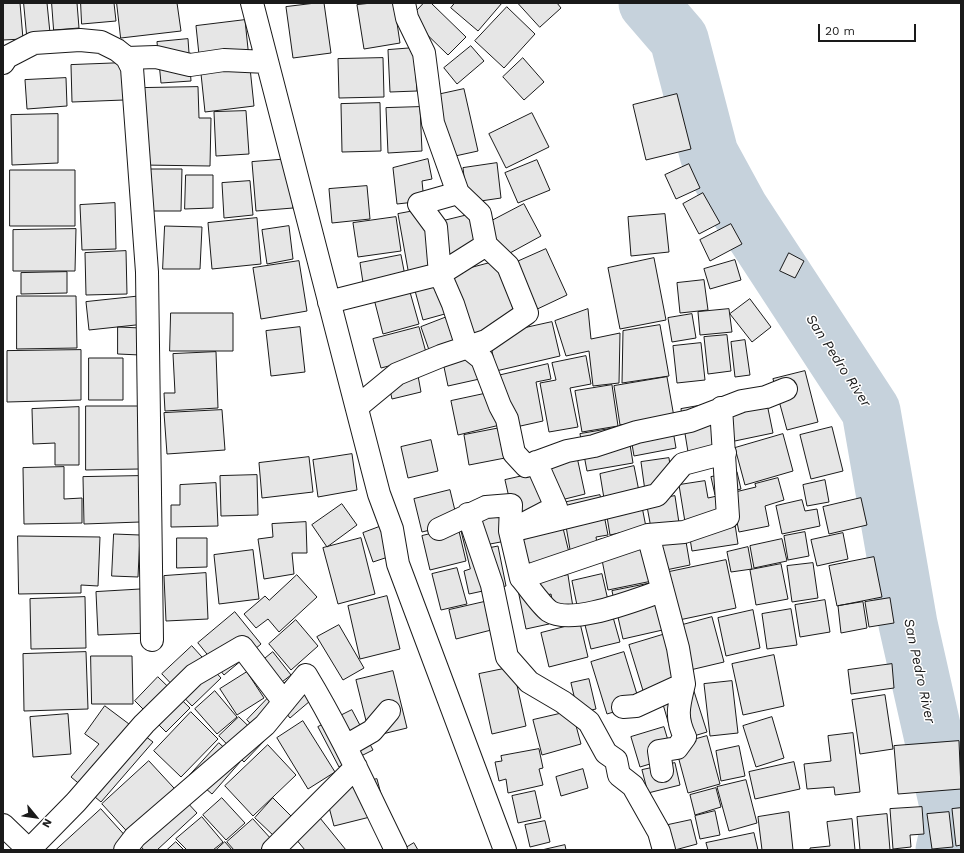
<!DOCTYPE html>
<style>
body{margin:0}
#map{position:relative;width:964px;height:853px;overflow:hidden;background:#fff;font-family:"Work Sans",sans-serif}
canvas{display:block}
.frame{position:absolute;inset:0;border:4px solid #1a1a1a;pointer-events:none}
.north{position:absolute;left:16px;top:797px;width:40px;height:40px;-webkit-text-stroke:3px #fff;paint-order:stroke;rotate:119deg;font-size:11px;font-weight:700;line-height:16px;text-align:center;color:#1a1a1a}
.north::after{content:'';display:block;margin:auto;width:14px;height:18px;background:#1a1a1a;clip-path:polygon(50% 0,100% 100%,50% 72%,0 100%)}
.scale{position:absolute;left:818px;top:24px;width:98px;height:18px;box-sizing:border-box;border:2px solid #1a1a1a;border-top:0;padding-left:5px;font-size:12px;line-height:14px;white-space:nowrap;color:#1a1a1a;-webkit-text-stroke:3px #fff;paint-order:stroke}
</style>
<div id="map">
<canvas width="964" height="853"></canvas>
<div class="frame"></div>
<div class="north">N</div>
<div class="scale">20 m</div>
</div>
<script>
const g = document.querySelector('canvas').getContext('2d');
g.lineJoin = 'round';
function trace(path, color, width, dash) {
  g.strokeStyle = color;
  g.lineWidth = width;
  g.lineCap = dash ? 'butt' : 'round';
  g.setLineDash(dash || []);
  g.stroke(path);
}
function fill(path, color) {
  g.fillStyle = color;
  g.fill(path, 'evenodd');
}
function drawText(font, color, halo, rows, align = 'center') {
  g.font = font + ' "Work Sans",sans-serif';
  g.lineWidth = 3;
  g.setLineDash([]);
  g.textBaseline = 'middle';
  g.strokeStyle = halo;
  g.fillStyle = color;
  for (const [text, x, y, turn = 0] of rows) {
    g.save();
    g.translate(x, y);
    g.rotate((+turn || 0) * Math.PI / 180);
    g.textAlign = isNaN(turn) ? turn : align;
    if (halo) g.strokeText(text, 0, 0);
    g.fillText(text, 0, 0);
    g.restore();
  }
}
trace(new Path2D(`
 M 648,3 L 679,39 L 709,154 L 739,209 L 871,411 L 908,624 L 952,819 L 945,850`), '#c6d2dc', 59);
const building = new Path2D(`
 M 3,3 L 20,3 L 23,39 L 3,40 Z
 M 24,3 L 47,3 L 50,33 L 27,35 Z
 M 52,3 L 77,3 L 79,28 L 54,30 Z
 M 81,3 L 114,3 L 116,21 L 82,24 Z
 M 117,3 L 177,3 L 181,31 L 121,38 Z
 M 316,3 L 324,3 L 331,53 L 293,58 L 286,7 Z
 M 372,3 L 394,3 L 400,43 L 364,49 L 357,5 Z
 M 424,3 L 431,3 L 466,37 L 448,55 L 410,18 Z
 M 455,3 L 502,3 L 478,31 L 451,8 Z
 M 518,3 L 557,3 L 561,8 L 540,27 Z
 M 507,7 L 535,34 L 504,68 L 475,41 Z
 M 245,20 L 254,106 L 205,112 L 196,26 Z
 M 188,39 L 191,81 L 161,83 L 157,42 Z
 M 471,46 L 484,61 L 457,84 L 444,68 Z
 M 414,48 L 417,91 L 390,92 L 388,50 Z
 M 383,58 L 384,97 L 339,98 L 338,59 Z
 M 523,58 L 544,82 L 524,100 L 503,77 Z
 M 123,63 L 124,100 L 72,102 L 71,65 Z
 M 66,78 L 67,106 L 27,109 L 25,80 Z
 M 198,87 L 199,118 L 211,118 L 210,166 L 142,165 L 142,88 Z
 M 464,89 L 478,151 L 446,158 L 432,96 Z
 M 677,94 L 691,149 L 646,160 L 633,105 Z
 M 380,103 L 381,151 L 342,152 L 341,104 Z
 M 420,107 L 422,151 L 388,153 L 386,108 Z
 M 246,111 L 249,154 L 216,156 L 214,112 Z
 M 532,113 L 549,147 L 506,168 L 489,134 Z
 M 58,114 L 58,163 L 12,165 L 11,115 Z
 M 290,159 L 293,208 L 256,211 L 252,162 Z
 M 428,159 L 432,179 L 422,181 L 424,201 L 397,204 L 393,168 Z
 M 537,160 L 550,190 L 518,203 L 505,173 Z
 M 497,163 L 501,198 L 467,203 L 463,168 Z
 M 689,164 L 700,188 L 676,199 L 665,175 Z
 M 149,169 L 182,169 L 181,211 L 149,211 Z
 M 10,170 L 75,170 L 75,226 L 10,226 Z
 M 186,175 L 213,175 L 213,208 L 185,209 Z
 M 250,181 L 253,215 L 224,218 L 222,183 Z
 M 367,186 L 370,219 L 332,223 L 329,189 Z
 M 703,193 L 720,223 L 699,234 L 683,204 Z
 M 115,203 L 116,249 L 82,250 L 80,205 Z
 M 524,204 L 541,236 L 499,259 L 482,226 Z
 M 430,208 L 442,275 L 410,281 L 398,214 Z
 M 476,213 L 484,240 L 445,267 L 435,223 Z
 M 665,214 L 669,252 L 631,256 L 628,217 Z
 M 396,217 L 401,251 L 358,257 L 353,223 Z
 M 257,218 L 261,264 L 212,269 L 208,223 Z
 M 731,224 L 742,244 L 710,261 L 700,240 Z
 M 165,226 L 202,227 L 200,269 L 163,269 Z
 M 289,226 L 293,259 L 267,264 L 262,230 Z
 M 76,229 L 75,271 L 13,271 L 13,230 Z
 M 546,249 L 567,295 L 531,312 L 510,265 Z
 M 126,251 L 127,294 L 86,295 L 85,253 Z
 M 789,253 L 804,261 L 795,278 L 780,271 Z
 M 401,255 L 406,281 L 364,289 L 360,263 Z
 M 654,258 L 666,320 L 620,329 L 608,268 Z
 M 501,260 L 516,322 L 465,336 L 448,274 Z
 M 735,260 L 741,280 L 710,289 L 704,269 Z
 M 299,261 L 307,311 L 261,319 L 253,268 Z
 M 67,272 L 67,293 L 21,294 L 21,273 Z
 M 444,279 L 452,312 L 423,320 L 414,287 Z
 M 704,280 L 708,310 L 680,313 L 677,283 Z
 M 408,285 L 419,324 L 383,334 L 373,295 Z
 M 17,296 L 76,296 L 77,348 L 17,349 Z
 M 142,296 L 145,324 L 89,330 L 86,302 Z
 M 750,299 L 771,327 L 752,342 L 730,314 Z
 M 588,309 L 591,339 L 620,333 L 619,383 L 593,386 L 589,351 L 566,356 L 555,321 Z
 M 729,309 L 732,332 L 700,335 L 698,312 Z
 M 171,313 L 233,313 L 233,351 L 170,351 Z
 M 692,314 L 696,338 L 672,342 L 668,318 Z
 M 452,315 L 460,339 L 429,350 L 421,327 Z
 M 552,322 L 560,356 L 496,371 L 489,336 Z
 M 660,325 L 669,376 L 622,383 L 623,331 Z
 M 118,327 L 141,328 L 140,355 L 118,354 Z
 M 300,327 L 305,372 L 271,376 L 266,331 Z
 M 419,327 L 427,356 L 381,368 L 373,339 Z
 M 727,335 L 731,371 L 708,374 L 704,337 Z
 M 475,340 L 484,378 L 448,386 L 440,348 Z
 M 745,340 L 750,375 L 735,377 L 731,342 Z
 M 701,343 L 705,380 L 677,383 L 673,346 Z
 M 81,350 L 81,400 L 7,402 L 7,351 Z
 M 216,352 L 218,408 L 165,411 L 164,393 L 175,393 L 173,354 Z
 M 586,356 L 591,384 L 570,388 L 578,427 L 549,432 L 540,383 L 556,380 L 552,363 Z
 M 89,358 L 123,358 L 123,400 L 89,400 Z
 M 548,364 L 551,379 L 536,382 L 543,421 L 507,429 L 497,376 Z
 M 416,365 L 421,392 L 392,399 L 386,372 Z
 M 805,371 L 818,422 L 787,430 L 773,379 Z
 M 667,377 L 674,417 L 620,425 L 614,386 Z
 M 612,385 L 618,426 L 582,432 L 575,391 Z
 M 493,392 L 500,425 L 458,435 L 451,401 Z
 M 765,394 L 773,433 L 730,442 L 723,401 Z
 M 721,402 L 728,444 L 688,452 L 681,409 Z
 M 86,406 L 139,406 L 139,469 L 86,470 Z
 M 79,407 L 79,465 L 55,465 L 55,443 L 33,444 L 32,409 Z
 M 222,410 L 225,450 L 167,454 L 164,413 Z
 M 671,419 L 676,448 L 634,456 L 629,426 Z
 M 627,426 L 633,463 L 587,471 L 580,434 Z
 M 832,427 L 843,471 L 811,479 L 800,435 Z
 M 500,428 L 505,458 L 469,465 L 464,435 Z
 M 783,434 L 793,471 L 745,485 L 735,448 Z
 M 431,440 L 438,471 L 408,478 L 401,447 Z
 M 574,443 L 585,494 L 553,502 L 541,450 Z
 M 352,454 L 357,490 L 318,497 L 313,460 Z
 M 309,457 L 313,492 L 262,498 L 259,463 Z
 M 669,458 L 674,493 L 646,498 L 641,462 Z
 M 634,466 L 646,527 L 610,535 L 600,474 Z
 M 64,467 L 64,499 L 82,498 L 82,523 L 24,524 L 23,468 Z
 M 737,472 L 741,489 L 715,495 L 711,477 Z
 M 536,473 L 544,508 L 513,515 L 505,480 Z
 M 257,475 L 258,515 L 221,516 L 220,476 Z
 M 140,476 L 140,522 L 84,524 L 83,477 Z
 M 778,478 L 784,500 L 765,506 L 769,526 L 739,532 L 731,493 L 756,487 L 755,484 Z
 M 825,480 L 829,502 L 807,506 L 803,485 Z
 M 705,481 L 708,498 L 717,496 L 720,517 L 685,522 L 679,485 Z
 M 216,483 L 218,526 L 171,527 L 171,505 L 180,505 L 180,485 Z
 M 450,490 L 458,523 L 422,532 L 414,499 Z
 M 600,495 L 608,535 L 596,537 L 599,556 L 572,561 L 562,503 Z
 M 675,496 L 679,523 L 651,528 L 646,501 Z
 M 861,498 L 867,525 L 829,534 L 823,507 Z
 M 802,500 L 805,511 L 817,509 L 820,526 L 782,534 L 776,506 Z
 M 342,504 L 357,525 L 327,547 L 312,525 Z
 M 510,507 L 516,539 L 485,545 L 479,513 Z
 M 734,518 L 738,544 L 692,551 L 688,526 Z
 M 520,519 L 563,528 L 573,569 L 524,582 L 515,541 L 525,539 Z
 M 306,522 L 307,553 L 292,553 L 294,574 L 264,579 L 258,539 L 273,537 L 272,524 Z
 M 459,522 L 483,549 L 498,546 L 506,586 L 469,594 L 464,571 L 470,569 Z
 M 387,524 L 397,554 L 373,562 L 363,533 Z
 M 683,524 L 690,565 L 661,571 L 654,530 Z
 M 458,527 L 466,561 L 430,570 L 422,536 Z
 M 647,530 L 657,580 L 608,590 L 598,540 Z
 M 805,532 L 809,556 L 788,560 L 784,536 Z
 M 843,533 L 848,559 L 817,566 L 811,540 Z
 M 114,534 L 140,535 L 138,577 L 112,576 Z
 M 18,536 L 100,537 L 98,586 L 81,585 L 81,593 L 19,594 Z
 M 177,538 L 207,538 L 207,567 L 177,568 Z
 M 361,538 L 375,594 L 338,604 L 323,548 Z
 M 782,539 L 787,561 L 754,568 L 750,546 Z
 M 748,547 L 752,569 L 731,572 L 727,552 Z
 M 253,550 L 259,599 L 219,604 L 214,555 Z
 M 874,557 L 882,597 L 837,606 L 829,566 Z
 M 726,560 L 736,608 L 679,620 L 669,572 Z
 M 813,563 L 818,598 L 792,602 L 787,566 Z
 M 781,564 L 788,599 L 756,605 L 750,570 Z
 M 457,568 L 467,604 L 441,610 L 432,574 Z
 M 206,573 L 208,619 L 166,621 L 164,576 Z
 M 602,574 L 610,609 L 579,615 L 572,581 Z
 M 297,575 L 317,597 L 279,632 L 268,619 L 256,628 L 244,614 L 265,596 L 269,600 Z
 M 568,575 L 574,614 L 555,617 L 551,594 L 543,596 L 549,624 L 526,629 L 517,585 Z
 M 657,582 L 667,629 L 623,639 L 612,591 Z
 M 147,589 L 149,633 L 98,635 L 96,592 Z
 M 387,596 L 400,649 L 360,659 L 348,606 Z
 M 85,597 L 86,648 L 31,649 L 30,599 Z
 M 890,598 L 894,623 L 869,627 L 865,602 Z
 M 497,599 L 503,627 L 456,639 L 449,610 Z
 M 825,600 L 830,632 L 800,637 L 795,605 Z
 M 863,602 L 867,628 L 841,633 L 838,606 Z
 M 791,609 L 797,645 L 767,649 L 762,614 Z
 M 611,610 L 620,642 L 591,649 L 583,617 Z
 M 753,610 L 760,648 L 726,656 L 718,618 Z
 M 235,612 L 261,644 L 224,675 L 198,643 Z
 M 712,617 L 724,662 L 686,671 L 675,627 Z
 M 296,620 L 318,646 L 291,670 L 269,644 Z
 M 580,623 L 588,657 L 549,667 L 541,633 Z
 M 339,625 L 364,668 L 343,680 L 317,637 Z
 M 672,632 L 688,683 L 645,697 L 629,645 Z
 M 192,646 L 221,678 L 192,706 L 162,674 Z
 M 86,652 L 88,709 L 24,711 L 23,654 Z
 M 273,652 L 291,675 L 269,692 L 251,670 Z
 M 624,652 L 640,704 L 607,714 L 591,662 Z
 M 774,655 L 784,706 L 743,715 L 732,664 Z
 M 91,656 L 132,656 L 133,704 L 92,704 Z
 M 892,664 L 894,688 L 851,694 L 848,670 Z
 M 513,667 L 526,726 L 492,734 L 479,674 Z
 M 393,671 L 407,728 L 370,737 L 356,680 Z
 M 247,672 L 264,698 L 237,715 L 220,689 Z
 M 158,677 L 190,708 L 166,732 L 135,701 Z
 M 291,678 L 310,701 L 290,718 L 271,694 Z
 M 589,679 L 596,709 L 578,713 L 571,683 Z
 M 732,681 L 738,733 L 710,736 L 704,684 Z
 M 692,685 L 707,732 L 674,742 L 660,694 Z
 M 215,691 L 237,717 L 217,734 L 195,709 Z
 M 885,695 L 893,749 L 860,754 L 852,700 Z
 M 269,697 L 283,712 L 261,735 L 247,720 Z
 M 105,706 L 153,742 L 101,802 L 71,777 L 99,744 L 85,734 Z
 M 352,710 L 373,750 L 339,767 L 318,727 Z
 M 572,711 L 581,744 L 542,755 L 533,720 Z
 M 191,712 L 218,739 L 181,777 L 154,751 Z
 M 68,714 L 71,754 L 33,757 L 30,717 Z
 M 239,717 L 264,741 L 244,762 L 219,736 Z
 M 772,717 L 784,758 L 756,767 L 743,726 Z
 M 303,721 L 335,772 L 308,789 L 277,738 Z
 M 664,727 L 673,757 L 640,767 L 631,737 Z
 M 853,733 L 860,792 L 835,795 L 834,787 L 807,789 L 804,764 L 831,761 L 828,736 Z
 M 707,736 L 720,784 L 688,793 L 675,745 Z
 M 959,741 L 961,789 L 898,794 L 894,746 Z
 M 219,743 L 240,762 L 212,794 L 190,775 Z
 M 268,745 L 296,775 L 253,816 L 225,786 Z
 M 739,746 L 745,776 L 721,781 L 716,751 Z
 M 539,749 L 543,768 L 539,769 L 543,785 L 508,793 L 506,779 L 499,781 L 495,762 L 502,761 L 501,756 Z
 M 149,761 L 197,813 L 157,850 L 144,850 L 102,804 Z
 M 794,762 L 800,789 L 755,799 L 749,772 Z
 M 675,763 L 680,785 L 648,793 L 642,770 Z
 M 583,769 L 588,788 L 561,796 L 556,777 Z
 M 377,779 L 386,813 L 334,826 L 325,792 Z
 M 746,780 L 757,823 L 729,831 L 717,787 Z
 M 716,788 L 721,807 L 695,815 L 690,795 Z
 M 535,791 L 541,818 L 518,823 L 512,796 Z
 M 222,798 L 245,823 L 226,840 L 203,815 Z
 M 273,798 L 293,818 L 275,837 L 255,818 Z
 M 922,807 L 924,834 L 910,835 L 911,847 L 893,849 L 890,809 Z
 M 961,808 L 961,845 L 956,846 L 952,809 Z
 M 101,809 L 138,850 L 56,850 Z
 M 715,811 L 720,835 L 700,839 L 695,816 Z
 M 789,812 L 793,850 L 762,850 L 758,817 Z
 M 949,812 L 953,847 L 932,849 L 927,814 Z
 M 887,814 L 890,850 L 860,850 L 857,817 Z
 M 202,817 L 223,842 L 213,850 L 187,850 L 176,839 Z
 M 320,818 L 346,850 L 305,850 L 295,838 Z
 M 253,819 L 272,840 L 260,850 L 234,850 L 227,842 Z
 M 852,819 L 855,850 L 810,850 L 810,848 L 830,846 L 827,822 Z
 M 691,820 L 697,844 L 675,850 L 668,825 Z
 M 545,821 L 550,842 L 530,847 L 525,825 Z
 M 754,833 L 758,850 L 708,850 L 706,843 Z
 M 176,842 L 184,850 L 167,850 Z
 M 225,842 L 232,850 L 216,850 Z
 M 414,843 L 418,850 L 402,850 Z
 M 565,845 L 566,850 L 542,850 Z`);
fill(building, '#e6e6e6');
trace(building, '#1a1a1a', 1);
const street = new Path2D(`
 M 252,3 L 379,494 L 392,529 L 398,564 L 505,850
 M 127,58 L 156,57 L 190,65 L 224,60 L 267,62
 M 3,63 L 7,57 L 34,43 L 80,40 L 101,42 L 117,50 L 127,58 L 132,68 L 147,272 L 152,640
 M 458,193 L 419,204 L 436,227 L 440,274 L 453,304 L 467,347 L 482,359 L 500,406 L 507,419 L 514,453 L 526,466 L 567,451 L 594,446 L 637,432 L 690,421 L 742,401 L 766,397 L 786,389
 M 329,302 L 440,274 L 486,245
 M 357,407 L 397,374 L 441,356 L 486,341 L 527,313 L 508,266 L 486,245 L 480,214 L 458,193 L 433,123 L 424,53 L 407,18 L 404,3
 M 536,462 L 556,507 L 510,531 L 657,495 L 683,464 L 725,453
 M 468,514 L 492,585 L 507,657 L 529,682 L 563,702 L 589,722 L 606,753 L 616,760 L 619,775 L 633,786 L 659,832 L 664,850
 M 439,529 L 486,507 L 511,505 L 510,531 L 521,578 L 648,535 L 684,532 L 728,517 L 721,408
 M 521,578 C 529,587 540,604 549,611 C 572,626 637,599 662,591
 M 623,707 L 636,706 L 684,684 L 678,648 L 648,535
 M 346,746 L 372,731 L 389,711
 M 662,771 L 659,751 L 677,748 L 685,737 C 675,717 679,705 684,684
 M 3,825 L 29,850
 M 29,850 L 76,802 L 144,724 L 194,675 L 242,647 L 284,702
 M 125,850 L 135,837 L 265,725 L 306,675 C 340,731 367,791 396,850
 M 273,850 L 356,767`);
trace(street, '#1a1a1a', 24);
trace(street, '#fff', 22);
drawText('italic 14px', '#1a1a1a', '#fff', [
 ["San Pedro River",838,361,57],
 ["San Pedro River",919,671,78]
]);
</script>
